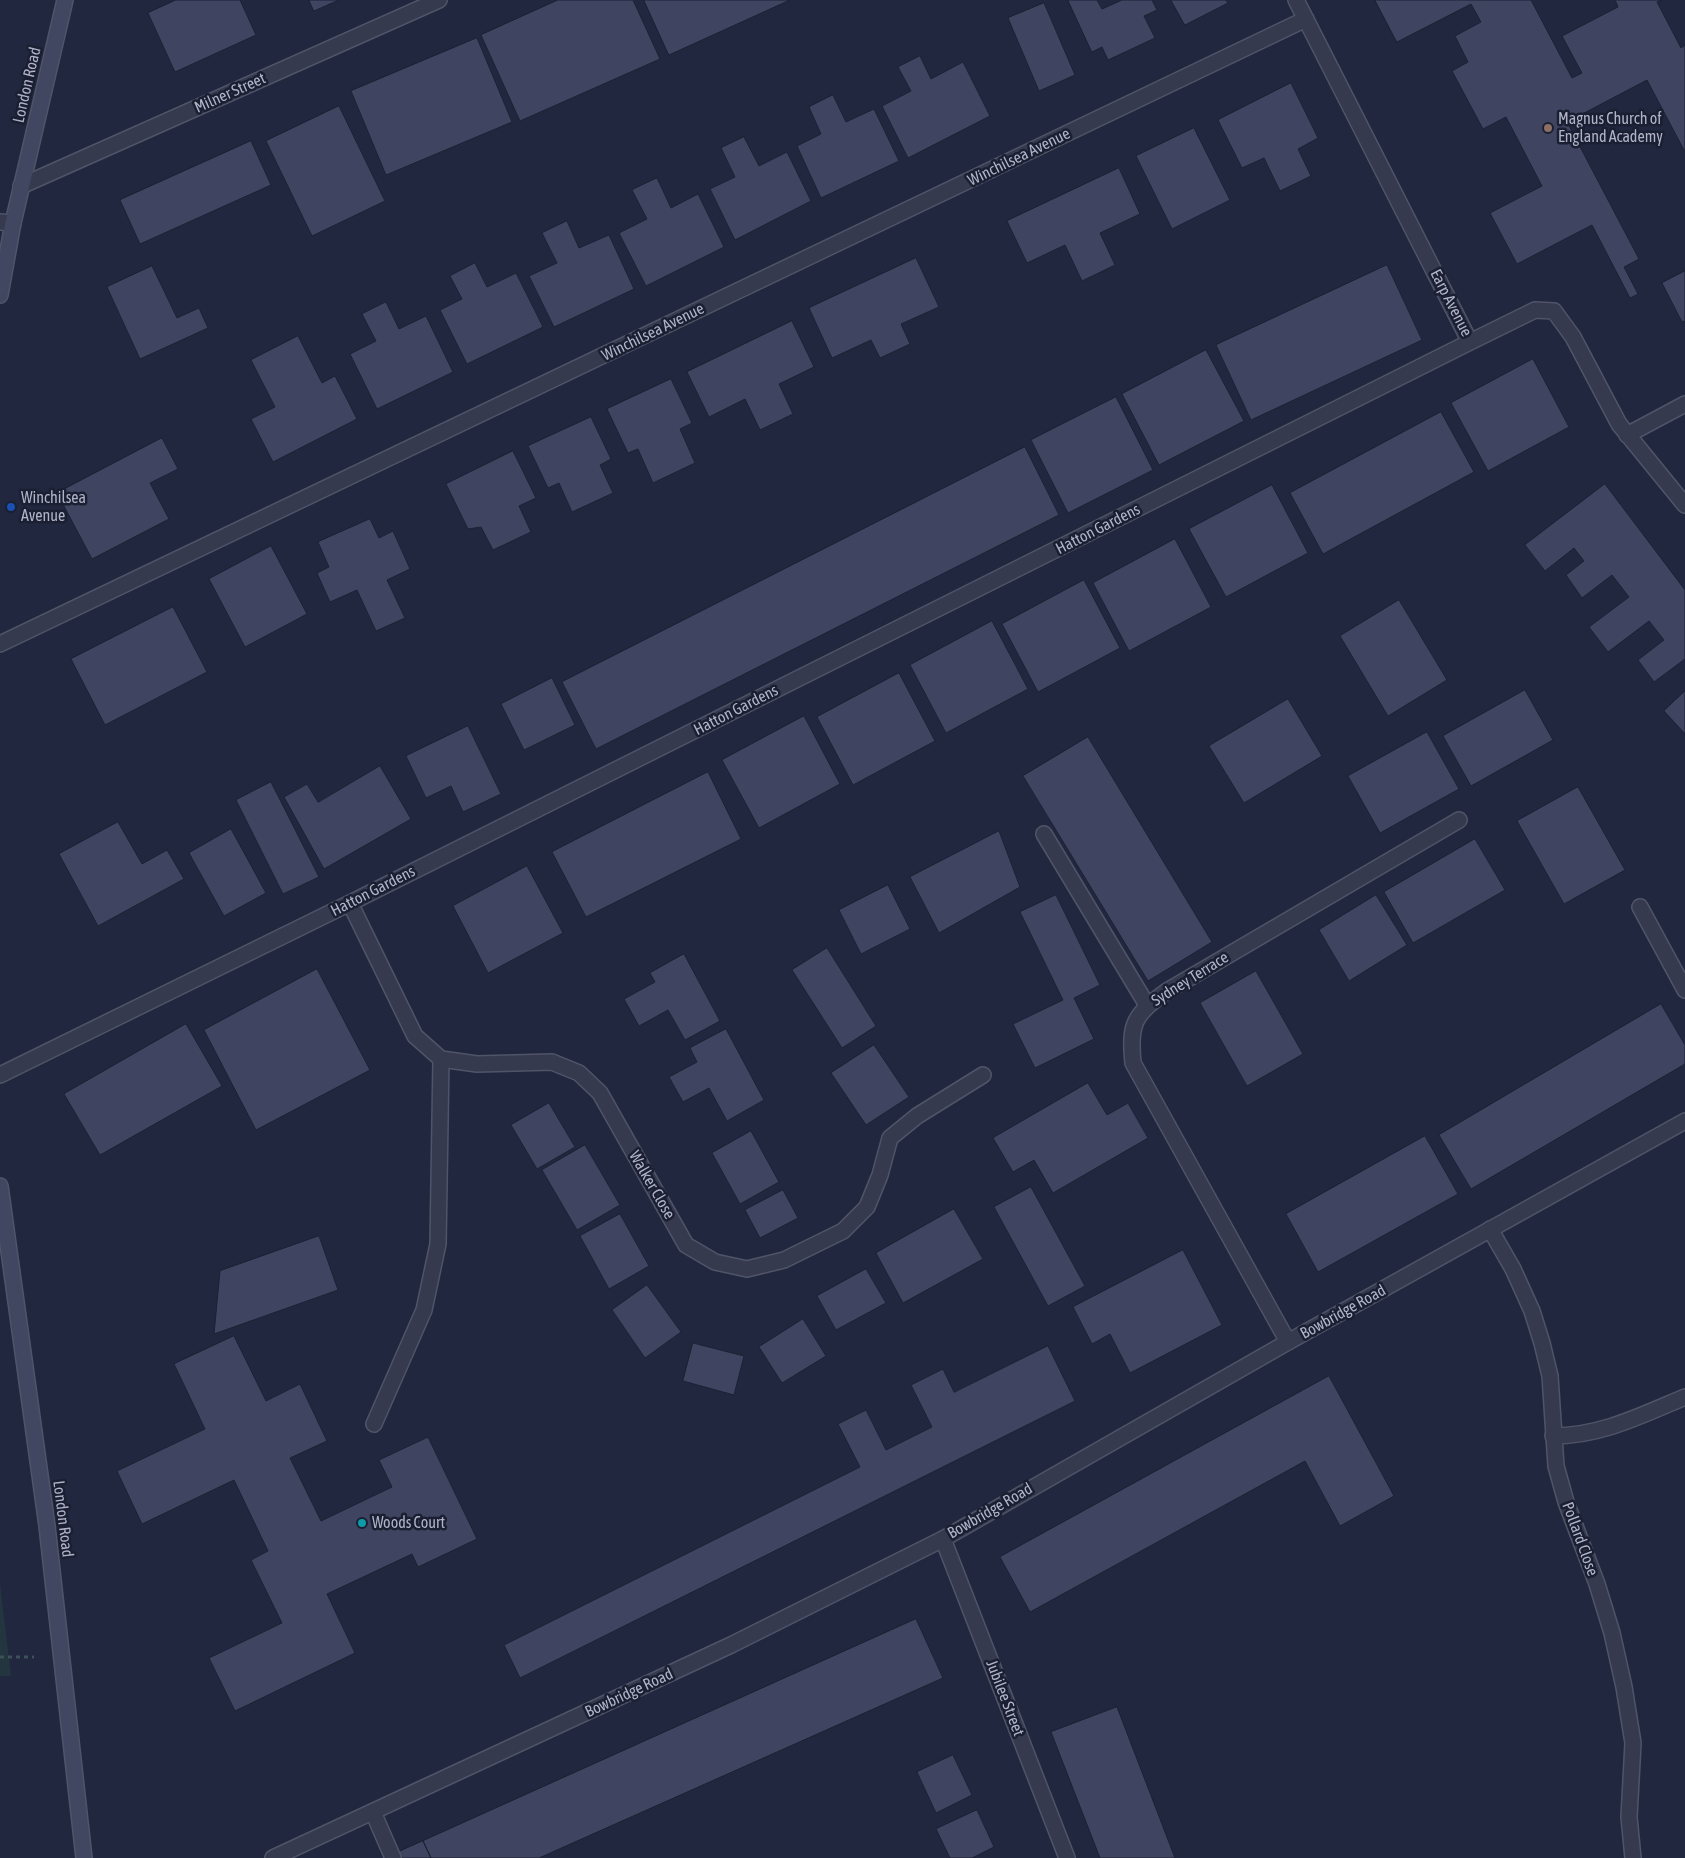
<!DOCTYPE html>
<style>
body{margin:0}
canvas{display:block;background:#20273e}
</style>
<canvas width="1685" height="1858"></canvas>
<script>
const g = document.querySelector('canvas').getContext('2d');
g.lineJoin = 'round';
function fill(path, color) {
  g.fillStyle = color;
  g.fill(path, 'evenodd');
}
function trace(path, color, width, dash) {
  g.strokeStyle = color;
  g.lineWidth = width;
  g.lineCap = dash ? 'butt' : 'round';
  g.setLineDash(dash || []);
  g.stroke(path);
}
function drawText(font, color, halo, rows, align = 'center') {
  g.font = font + ' "Asap Condensed",sans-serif';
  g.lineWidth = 5;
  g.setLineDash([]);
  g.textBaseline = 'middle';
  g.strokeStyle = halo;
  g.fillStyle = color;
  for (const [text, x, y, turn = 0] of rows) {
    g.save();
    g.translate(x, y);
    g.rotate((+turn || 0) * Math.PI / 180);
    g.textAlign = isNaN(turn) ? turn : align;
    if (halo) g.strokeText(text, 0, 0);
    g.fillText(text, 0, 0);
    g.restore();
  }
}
fill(new Path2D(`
 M 0,1583 L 11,1676 L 0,1676 Z`), '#23353f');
const building = new Path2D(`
 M 176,0 L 240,0 L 256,35 L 175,72 L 148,13 Z
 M 309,0 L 339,0 L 314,11 Z
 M 558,0 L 633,0 L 660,59 L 520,121 L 481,35 Z
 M 644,0 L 790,0 L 669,55 Z
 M 1068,0 L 1097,0 L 1102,9 L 1122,0 L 1152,0 L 1157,10 L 1144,16 L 1155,38 L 1108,60 L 1102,47 L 1092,52 Z
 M 1171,0 L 1226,0 L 1228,3 L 1185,25 Z
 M 1375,0 L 1531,0 L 1572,78 L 1582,73 L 1562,36 L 1618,7 L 1615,0 L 1662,0 L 1657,2 L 1681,48 L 1685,45 L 1685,152 L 1647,80 L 1567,122 L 1639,259 L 1624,267 L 1638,294 L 1630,298 L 1592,225 L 1517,264 L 1490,213 L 1542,186 L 1506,117 L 1483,129 L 1452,71 L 1468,62 L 1455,36 L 1481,22 L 1471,4 L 1397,42 Z
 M 1044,3 L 1075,75 L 1039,91 L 1008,18 Z
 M 477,38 L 512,122 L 386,175 L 351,91 Z
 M 920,56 L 931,79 L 963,62 L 990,116 L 908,158 L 882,106 L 911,91 L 898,67 Z
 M 1291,83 L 1318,138 L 1298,149 L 1311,176 L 1280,191 L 1264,158 L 1242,168 L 1218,120 Z
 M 833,95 L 846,122 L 874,109 L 899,161 L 821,198 L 797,146 L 821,134 L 809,107 Z
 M 339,106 L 385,201 L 312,236 L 266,141 Z
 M 1194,128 L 1230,200 L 1172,229 L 1136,156 Z
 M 744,137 L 759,166 L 787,152 L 811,201 L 735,240 L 710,189 L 735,177 L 721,148 Z
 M 251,141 L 271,185 L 140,244 L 120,200 Z
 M 1119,168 L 1140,214 L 1100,233 L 1115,265 L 1082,281 L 1065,245 L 1027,263 L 1007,221 Z
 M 657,178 L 671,208 L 698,194 L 724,247 L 646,286 L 619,233 L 647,219 L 632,190 Z
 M 567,221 L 579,248 L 609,235 L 634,289 L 554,327 L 529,276 L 557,263 L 542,233 Z
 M 916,258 L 939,307 L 901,324 L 910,344 L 880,358 L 871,340 L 832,358 L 809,308 Z
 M 475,263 L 487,287 L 516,273 L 543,327 L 467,364 L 440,310 L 462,299 L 450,276 Z
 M 1387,265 L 1422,340 L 1251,420 L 1216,345 Z
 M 152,266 L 177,318 L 199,308 L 208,328 L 140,359 L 107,287 Z
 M 1685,271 L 1685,321 L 1682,322 L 1662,283 Z
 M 386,302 L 399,329 L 426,316 L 453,372 L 377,409 L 350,354 L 376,341 L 362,314 Z
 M 792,321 L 814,367 L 779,384 L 793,414 L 760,430 L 745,399 L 709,417 L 687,372 Z
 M 298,336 L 322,383 L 335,376 L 357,419 L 273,462 L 251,419 L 275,407 L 251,360 Z
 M 1206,350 L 1244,421 L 1159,465 L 1122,394 Z
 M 1533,359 L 1569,427 L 1488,471 L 1451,403 Z
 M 671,379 L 692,423 L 680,429 L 695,463 L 653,483 L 638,449 L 628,453 L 607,409 Z
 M 1116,397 L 1153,470 L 1068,513 L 1031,440 Z
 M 1441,412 L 1474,472 L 1323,554 L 1290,493 Z
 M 591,417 L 611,459 L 600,465 L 613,493 L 572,512 L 559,483 L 548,488 L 528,446 Z
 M 162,438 L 178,469 L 150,483 L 169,519 L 92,559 L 57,493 Z
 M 1025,447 L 1059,515 L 596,749 L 562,682 Z
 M 513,451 L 536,498 L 519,506 L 531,532 L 493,550 L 481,527 L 468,529 L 446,484 Z
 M 1605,484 L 1685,590 L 1685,659 L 1654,682 L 1638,660 L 1664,640 L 1649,621 L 1608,652 L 1589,627 L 1629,597 L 1612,575 L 1582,598 L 1566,575 L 1584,561 L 1574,548 L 1545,571 L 1525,545 Z
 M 1272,485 L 1308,553 L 1226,597 L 1189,529 Z
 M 370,519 L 379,538 L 393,531 L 410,569 L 387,580 L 405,618 L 376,631 L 357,590 L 330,602 L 317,573 L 329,567 L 318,542 Z
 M 1175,539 L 1211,607 L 1129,651 L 1093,583 Z
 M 271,546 L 307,614 L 245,647 L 209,579 Z
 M 1084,580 L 1120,648 L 1038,692 L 1002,624 Z
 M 1399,600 L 1447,680 L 1388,716 L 1340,636 Z
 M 173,607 L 207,672 L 105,725 L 71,659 Z
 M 992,621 L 1028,689 L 946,733 L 910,665 Z
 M 899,673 L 935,741 L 853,785 L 817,717 Z
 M 552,678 L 575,725 L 524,750 L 501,704 Z
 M 1525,690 L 1553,740 L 1471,786 L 1443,736 Z
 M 1685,691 L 1685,734 L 1664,711 Z
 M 1288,699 L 1322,756 L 1244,803 L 1209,746 Z
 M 804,716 L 840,784 L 759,828 L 722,760 Z
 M 468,726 L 501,794 L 463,812 L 451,786 L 426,798 L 406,756 Z
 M 1427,732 L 1459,789 L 1380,833 L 1348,776 Z
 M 1088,737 L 1212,942 L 1148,981 L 1023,776 Z
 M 380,766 L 411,819 L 324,869 L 284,797 L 307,784 L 318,802 Z
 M 708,772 L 741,839 L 586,917 L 552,852 Z
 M 271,782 L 319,877 L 283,894 L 236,800 Z
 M 1578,787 L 1625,870 L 1564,904 L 1517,821 Z
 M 118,822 L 142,864 L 167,850 L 184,879 L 98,926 L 59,854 Z
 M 231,829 L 266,893 L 224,916 L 189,853 Z
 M 999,831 L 1020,887 L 939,933 L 910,877 Z
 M 1475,839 L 1505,890 L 1413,943 L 1384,892 Z
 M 527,866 L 563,933 L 488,973 L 453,906 Z
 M 888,885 L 910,929 L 861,954 L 839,910 Z
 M 1056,895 L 1100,985 L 1074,998 L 1094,1039 L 1035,1068 L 1013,1024 L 1063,1000 L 1020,912 Z
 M 1376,895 L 1407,945 L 1349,981 L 1319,930 Z
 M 827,948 L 876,1026 L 842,1048 L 792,970 Z
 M 684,954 L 720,1021 L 685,1040 L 668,1010 L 639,1026 L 624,999 L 655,982 L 650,973 Z
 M 317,969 L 370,1070 L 256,1130 L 204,1030 Z
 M 1256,971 L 1303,1054 L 1247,1086 L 1200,1003 Z
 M 1661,1004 L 1685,1045 L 1685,1064 L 1471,1189 L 1439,1135 Z
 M 186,1024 L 222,1086 L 100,1155 L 64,1094 Z
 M 726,1029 L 764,1100 L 727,1121 L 709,1088 L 683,1102 L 669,1077 L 697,1062 L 690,1048 Z
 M 874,1045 L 909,1097 L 866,1125 L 831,1073 Z
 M 1088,1083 L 1107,1115 L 1128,1103 L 1148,1138 L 1053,1193 L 1034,1160 L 1013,1172 L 993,1138 Z
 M 549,1103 L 575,1147 L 537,1169 L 511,1125 Z
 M 751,1131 L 779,1182 L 740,1204 L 712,1153 Z
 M 1425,1136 L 1458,1194 L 1318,1272 L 1286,1214 Z
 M 585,1145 L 620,1205 L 577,1230 L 542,1170 Z
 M 1031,1187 L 1085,1286 L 1048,1306 L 994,1207 Z
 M 783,1190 L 798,1218 L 760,1238 L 745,1210 Z
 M 954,1209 L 983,1259 L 903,1303 L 876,1253 Z
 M 620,1214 L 649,1266 L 609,1289 L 580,1236 Z
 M 319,1236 L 338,1290 L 214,1334 L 220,1271 Z
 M 1183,1250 L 1222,1325 L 1130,1373 L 1110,1334 L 1092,1344 L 1073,1307 Z
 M 866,1269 L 886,1303 L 836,1330 L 817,1296 Z
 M 647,1285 L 681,1332 L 645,1358 L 612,1310 Z
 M 803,1319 L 826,1356 L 782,1383 L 759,1347 Z
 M 234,1336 L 266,1401 L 300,1384 L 327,1441 L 290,1458 L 321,1521 L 392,1487 L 379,1460 L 428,1437 L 477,1539 L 418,1567 L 412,1554 L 327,1594 L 355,1653 L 235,1711 L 209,1658 L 282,1623 L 251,1560 L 268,1551 L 234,1480 L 142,1524 L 117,1471 L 205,1429 L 174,1364 Z
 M 693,1343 L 744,1356 L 734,1395 L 683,1381 Z
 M 1048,1346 L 1075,1401 L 520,1678 L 504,1645 L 860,1467 L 838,1424 L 866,1410 L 886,1450 L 932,1427 L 911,1385 L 943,1369 L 954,1392 Z
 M 1329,1376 L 1394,1496 L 1340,1526 L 1305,1461 L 1030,1612 L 1000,1557 Z
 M 916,1619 L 943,1678 L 539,1858 L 431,1858 L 423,1841 Z
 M 1117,1707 L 1175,1858 L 1100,1858 L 1051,1732 Z
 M 953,1755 L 972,1795 L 936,1813 L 917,1772 Z
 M 977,1810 L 994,1847 L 972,1858 L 950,1858 L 936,1829 Z
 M 423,1841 L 431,1858 L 398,1858 L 396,1853 Z`);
fill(building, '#3f4560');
trace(building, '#1c2134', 1);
const service = new Path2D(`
 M 0,222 L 13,223
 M 1627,435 L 1685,404
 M 1044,834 L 1147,1005
 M 1640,907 L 1685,990
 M 374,1424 L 424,1310 L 438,1244 L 441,1059
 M 1553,1436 C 1601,1436 1642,1415 1685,1397
 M 373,1812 L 393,1858`);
const minor = new Path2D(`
 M 1296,0 L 1470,342 L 1535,310 L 1554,311 L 1573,337 L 1619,424 L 1685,505
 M 21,186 L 439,0
 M 0,644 L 1306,19
 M 350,903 L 415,1036 L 441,1059 L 477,1064 L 552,1062 L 579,1073 L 600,1093 L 686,1245 L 715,1262 L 747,1269 L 784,1260 L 843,1231 L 867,1207 L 880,1175 L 890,1138 L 917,1116 L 983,1075
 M 0,1075 L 350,903 L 1470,342
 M 1490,1229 L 1513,1269 L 1532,1311 L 1542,1343 L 1550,1376 L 1556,1466 L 1566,1502 L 1597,1584 L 1612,1633 L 1624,1687 L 1633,1743 L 1629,1817 L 1633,1858
 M 1288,1342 L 1133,1063 C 1129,1023 1134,1015 1167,991 L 1459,820
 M 943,1539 L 1067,1858`);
const tertiary = new Path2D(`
 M 273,1858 L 731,1645 L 943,1539 L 1288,1342 L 1685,1121`);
const secondary = new Path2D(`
 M 0,295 L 13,223 L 65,0
 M 0,1186 L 47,1526 L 84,1858`);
trace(service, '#505468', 18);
trace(minor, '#505468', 18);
trace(tertiary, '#505468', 18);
trace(secondary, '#505468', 18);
trace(new Path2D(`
 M 0,1657 L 34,1657`), '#3d5159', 3, [4, 4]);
trace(service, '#353a4e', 15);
trace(minor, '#353a4e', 15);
trace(tertiary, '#353a4e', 15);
trace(secondary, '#424761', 15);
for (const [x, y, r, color] of [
 [1548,128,5,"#8d6e63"],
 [11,507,5,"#1a4fb4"],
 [362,1523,5,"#0f9aa8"]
]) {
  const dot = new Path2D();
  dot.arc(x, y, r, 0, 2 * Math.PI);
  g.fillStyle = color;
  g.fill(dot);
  trace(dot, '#1a1f32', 2);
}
drawText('16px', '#b0b4c9', '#1a1f32', [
 ["London Road",27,85,-77],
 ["Milner Street",230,93,-24],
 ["Winchilsea Avenue",1019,157,-26],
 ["Earp Avenue",1451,303,63],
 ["Winchilsea Avenue",653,332,-26],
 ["Hatton Gardens",1098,529,-27],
 ["Hatton Gardens",736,710,-27],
 ["Hatton Gardens",373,891,-27],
 ["Sydney Terrace",1190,979,-32],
 ["Walker Close",652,1185,60],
 ["Bowbridge Road",1343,1312,-29],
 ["Bowbridge Road",990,1511,-30],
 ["London Road",63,1519,83],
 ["Pollard Close",1580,1539,70],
 ["Bowbridge Road",629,1693,-25],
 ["Jubilee Street",1005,1698,69]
]);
drawText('16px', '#b0b4c9', '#1a1f32', [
 ["Magnus Church of",1558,119],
 ["England Academy",1558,137],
 ["Winchilsea",21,498],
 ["Avenue",21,516],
 ["Woods Court",372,1523]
], 'left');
</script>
